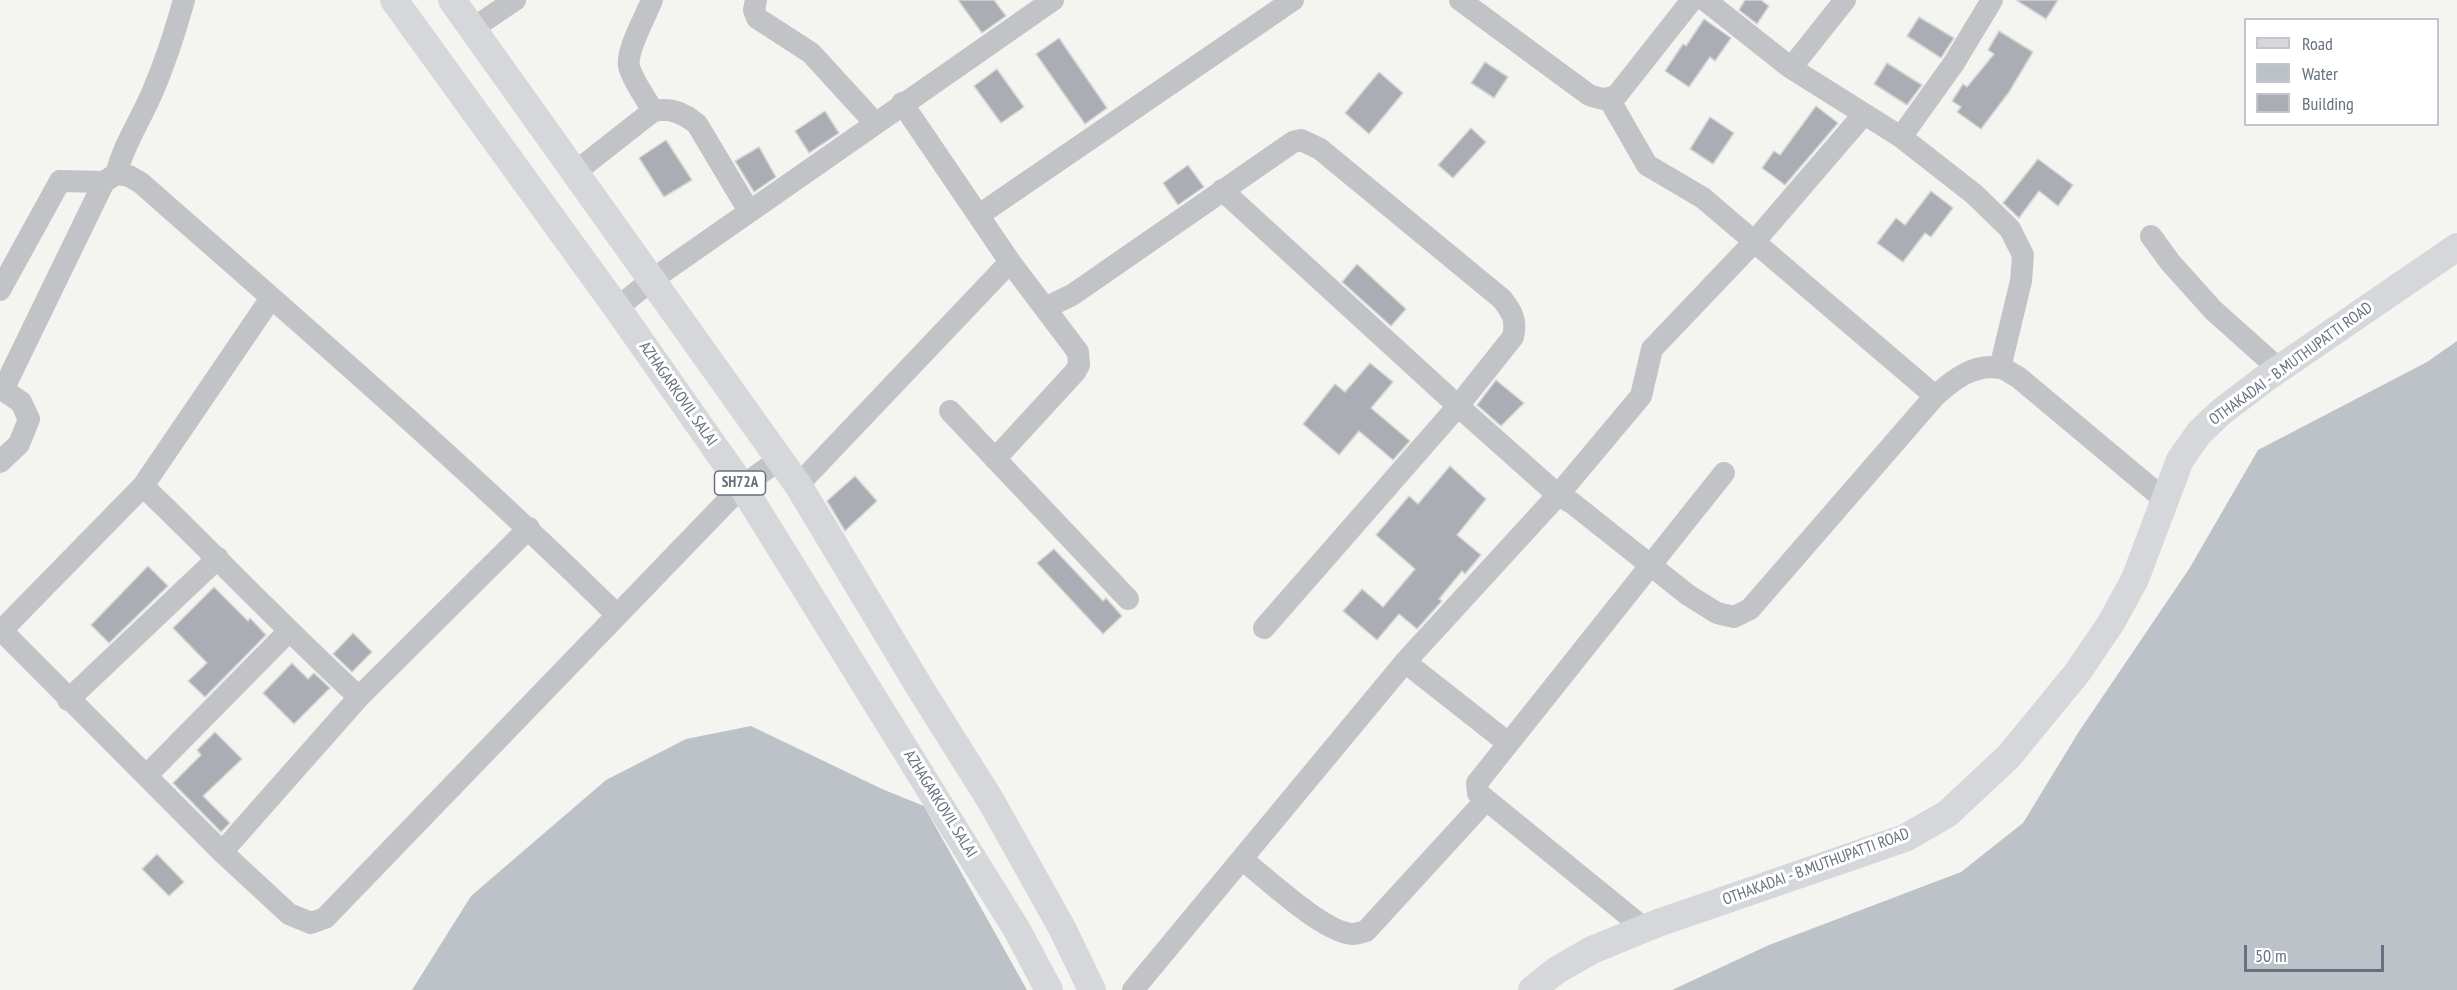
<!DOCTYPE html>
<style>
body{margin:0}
#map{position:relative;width:2457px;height:990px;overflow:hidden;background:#f4f5f1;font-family:"PT Sans Narrow",sans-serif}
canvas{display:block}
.legend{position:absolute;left:2244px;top:18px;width:195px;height:108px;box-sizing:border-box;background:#fff;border:2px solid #c2c6cc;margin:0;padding:8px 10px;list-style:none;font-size:18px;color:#67707f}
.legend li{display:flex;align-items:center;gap:12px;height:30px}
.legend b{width:30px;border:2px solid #c2c6cc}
.scale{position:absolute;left:2244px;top:945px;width:140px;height:27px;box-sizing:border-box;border:3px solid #67707f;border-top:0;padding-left:8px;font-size:18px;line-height:21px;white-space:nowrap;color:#67707f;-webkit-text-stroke:4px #fff;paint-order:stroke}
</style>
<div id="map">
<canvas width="2457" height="990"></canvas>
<ul class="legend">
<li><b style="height:8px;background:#d5d7db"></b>Road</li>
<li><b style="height:16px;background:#bcc2c8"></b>Water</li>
<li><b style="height:16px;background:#aaaeb4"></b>Building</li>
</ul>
<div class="scale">50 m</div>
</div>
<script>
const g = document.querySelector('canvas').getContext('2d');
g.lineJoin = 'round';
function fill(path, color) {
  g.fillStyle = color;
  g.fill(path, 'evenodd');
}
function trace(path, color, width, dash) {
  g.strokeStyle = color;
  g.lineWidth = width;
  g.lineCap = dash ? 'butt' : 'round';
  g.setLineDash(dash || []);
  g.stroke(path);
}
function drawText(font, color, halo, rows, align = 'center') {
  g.font = font + ' "PT Sans Narrow",sans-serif';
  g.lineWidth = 6;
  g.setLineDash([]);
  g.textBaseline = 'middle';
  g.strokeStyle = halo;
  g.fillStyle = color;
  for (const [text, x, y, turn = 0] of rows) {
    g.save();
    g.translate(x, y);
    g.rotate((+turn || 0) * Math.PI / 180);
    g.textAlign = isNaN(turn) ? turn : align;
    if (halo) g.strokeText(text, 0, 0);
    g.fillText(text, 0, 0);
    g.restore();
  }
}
fill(new Path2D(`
 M 2457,341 L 2457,990 L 1672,990 L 1769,945 L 1961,872 L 2023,823 L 2078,733 L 2189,569 L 2258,450 L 2427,362 Z
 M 751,726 L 882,789 L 924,806 L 1027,990 L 412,990 L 471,896 L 606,780 L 686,739 Z`), '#bcc2c8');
const building = new Path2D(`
 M 958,0 L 994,0 L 1006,16 L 982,33 Z
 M 1745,0 L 1761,0 L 1769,6 L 1757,24 L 1739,10 Z
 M 2016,0 L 2058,0 L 2046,19 Z
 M 1919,17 L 1954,38 L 1941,58 L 1907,36 Z
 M 1704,19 L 1731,38 L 1715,61 L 1710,57 L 1689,87 L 1665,71 L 1683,44 L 1686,46 Z
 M 1999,31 L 2033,52 L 2009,92 L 1981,129 L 1957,112 L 1961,107 L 1952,101 L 1963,84 L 1967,87 L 1994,54 L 1988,50 Z
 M 1059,38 L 1107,108 L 1085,124 L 1036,54 Z
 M 1485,62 L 1508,77 L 1494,98 L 1471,83 Z
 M 1887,63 L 1922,85 L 1907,105 L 1874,84 Z
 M 997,69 L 1024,107 L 1001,123 L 974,86 Z
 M 1379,72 L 1403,93 L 1369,134 L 1345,113 Z
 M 1816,106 L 1838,123 L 1785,185 L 1762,168 L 1774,151 L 1780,155 Z
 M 825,111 L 839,133 L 809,153 L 795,131 Z
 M 1710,117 L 1734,133 L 1713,164 L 1690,149 Z
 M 1471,128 L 1486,142 L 1453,178 L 1438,165 Z
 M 666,140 L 692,180 L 664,197 L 639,158 Z
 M 759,147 L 776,177 L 754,192 L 735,161 Z
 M 2038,159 L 2073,185 L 2058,206 L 2039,191 L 2019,218 L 2003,203 Z
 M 1188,165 L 1204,187 L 1178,205 L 1163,183 Z
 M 1931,191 L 1953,208 L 1931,237 L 1925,233 L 1903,262 L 1877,243 L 1896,218 L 1905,225 Z
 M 1357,264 L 1406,309 L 1391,326 L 1342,282 Z
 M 1370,363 L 1393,382 L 1371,408 L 1410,441 L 1393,460 L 1359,431 L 1339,455 L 1303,424 L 1335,384 L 1345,392 Z
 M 1496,380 L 1524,403 L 1501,426 L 1477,405 Z
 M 1450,466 L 1486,499 L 1457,535 L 1481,555 L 1465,574 L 1462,571 L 1439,599 L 1442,601 L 1417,629 L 1399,614 L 1377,640 L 1343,611 L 1362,589 L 1383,607 L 1415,569 L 1376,535 L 1409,496 L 1418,504 Z
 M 855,476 L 877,501 L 845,531 L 827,501 Z
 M 1054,549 L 1103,601 L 1106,598 L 1122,616 L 1103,634 L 1037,563 Z
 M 148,566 L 168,586 L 109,643 L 91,625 Z
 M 214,587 L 248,621 L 250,618 L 266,635 L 205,697 L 188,681 L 207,663 L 173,628 Z
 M 353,633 L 372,652 L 352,672 L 333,654 Z
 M 292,663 L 308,679 L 314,673 L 330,688 L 294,724 L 263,693 Z
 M 215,732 L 242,759 L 203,796 L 230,823 L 221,832 L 173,783 L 201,755 L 197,750 Z
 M 157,854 L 184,882 L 169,896 L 142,869 Z`);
fill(building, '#aaaeb4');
trace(building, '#d6d6d4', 1.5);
trace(new Path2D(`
 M 652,0 C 646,16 626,50 629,66 C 631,78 647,100 653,111
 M 756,0 L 754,10 L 757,18 L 811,53 L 875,123
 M 1460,0 L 1589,95 C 1600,99 1606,101 1617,95 L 1692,0
 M 1705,0 L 1791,68 L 1901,137 L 1974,194 L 2010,229 L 2023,255 L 2021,281 L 2000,368
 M 472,29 L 515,0
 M 1791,68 L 1845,0
 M 1609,99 L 1647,165 L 1703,198 L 1935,396
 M 902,103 L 1010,262 L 1078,352 L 1079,365 L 1075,372 L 995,459
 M 1901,137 L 1954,63 L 1992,0
 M 574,173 L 653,111 C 671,108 682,112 697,124 L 749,211
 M 116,174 C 124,144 140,121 152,93 C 165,63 175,32 184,0
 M 1222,190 L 1458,406 L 1558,495 L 1572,503 L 1688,595 L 1717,613 L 1734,617 L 1750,609 L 1935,396 C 1953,380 1974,363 2000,368 C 2006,369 2012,374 2018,377 L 2165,500
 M 979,215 L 1293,0
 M 2151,236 L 2170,262 L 2213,310 L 2279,369
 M 0,290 L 60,181 L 104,182
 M 617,308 L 653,279 L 1053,0
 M 1045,308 L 1072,295 L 1293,142 L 1301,140 L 1320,149 L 1502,299 C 1512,312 1517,320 1513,337 L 1458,406 L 1264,628
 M 0,388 L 21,402 L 29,419 L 19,444 L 0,462
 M 3,390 L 104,182 L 116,174 L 129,176 L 141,183 C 302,325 464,464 617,615
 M 950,411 L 1128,599
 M 798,485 L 1010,262
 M 143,486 L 271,298
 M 0,629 L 222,852 L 289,914 L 311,923 L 325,918 L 742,486 L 779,460
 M 1,631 L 143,486 C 216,556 285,629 359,697
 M 1405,662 L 1508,743
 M 68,700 L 218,558
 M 147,775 L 288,632
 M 222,852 L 359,697 L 529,528
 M 1243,860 C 1267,879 1323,932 1352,934 C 1357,934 1361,932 1366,931 L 1486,800
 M 1645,929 L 1478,793 L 1477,783 L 1724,473
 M 1133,990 L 1405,662 L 1558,495 L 1641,396 L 1652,349 L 1754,242 L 1864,114`), '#c1c3c6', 22);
trace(new Path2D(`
 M 394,0 L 617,308 L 742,486 L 1017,930 L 1049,990
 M 452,0 L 798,485 L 920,688 L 991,801 L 1062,928 L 1092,990
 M 1532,990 L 1557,970 L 1592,950 L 1658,923 L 1905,838 L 1947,814 L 2009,756 L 2077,673 L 2111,623 L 2135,579 L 2180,460 L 2199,433 L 2221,412 L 2263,380 L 2457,247`), '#d5d7db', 28);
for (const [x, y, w] of [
 [740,483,51]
]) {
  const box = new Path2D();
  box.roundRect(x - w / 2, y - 12, w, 24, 4.5);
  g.fillStyle = '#fff';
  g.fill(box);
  trace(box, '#67707f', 1.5);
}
drawText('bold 15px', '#67707f', null, [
 ["SH72A",740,483]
]);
drawText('16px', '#67707f', '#fff', [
 ["OTHAKADAI - B.MUTHUPATTI ROAD",2291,364,-36],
 ["AZHAGARKOVIL SALAI",678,394,55],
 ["AZHAGARKOVIL SALAI",940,804,58],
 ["OTHAKADAI - B.MUTHUPATTI ROAD",1816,867,-20]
]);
</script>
